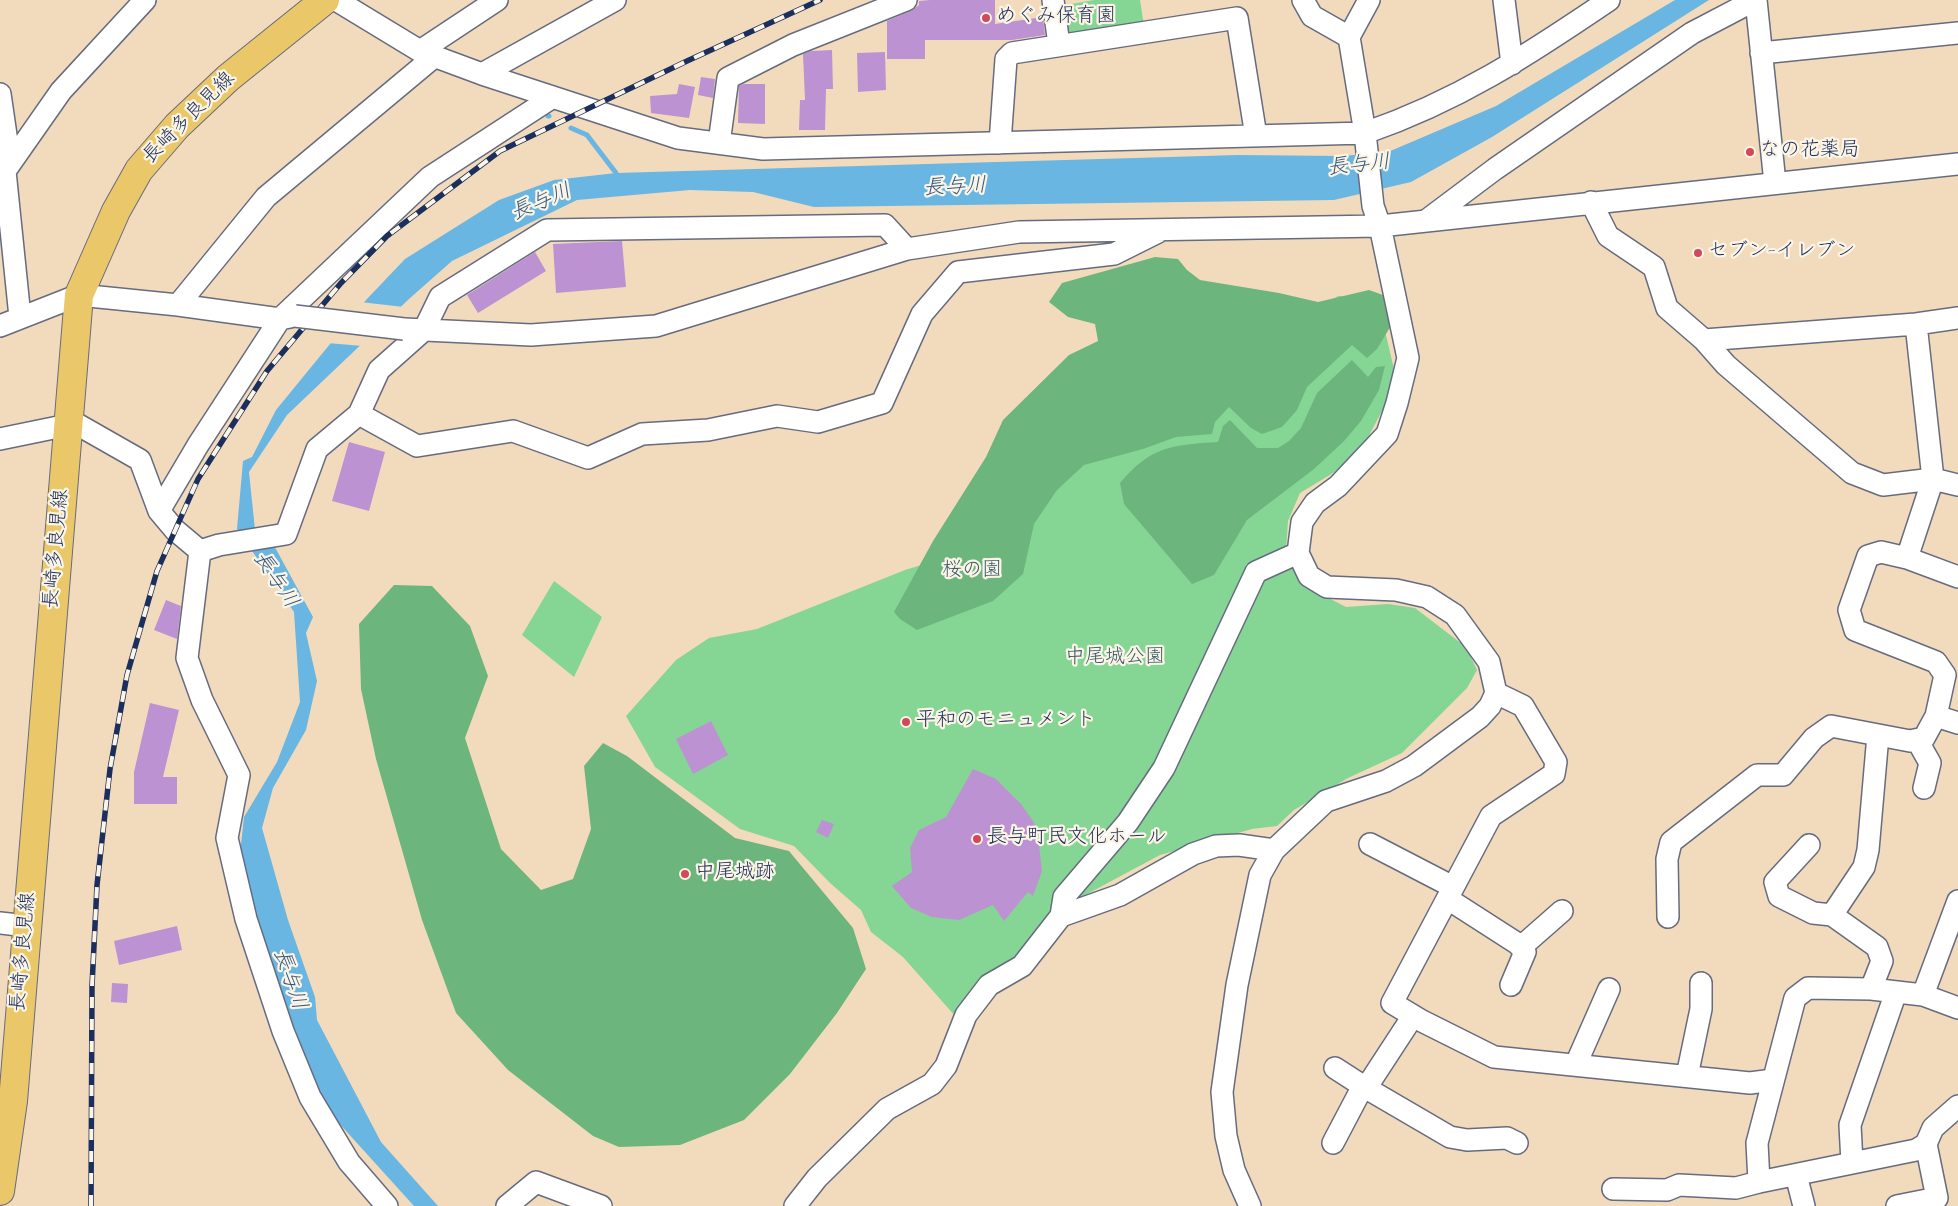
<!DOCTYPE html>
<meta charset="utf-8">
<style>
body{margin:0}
canvas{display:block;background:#f2dbbc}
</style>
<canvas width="1958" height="1206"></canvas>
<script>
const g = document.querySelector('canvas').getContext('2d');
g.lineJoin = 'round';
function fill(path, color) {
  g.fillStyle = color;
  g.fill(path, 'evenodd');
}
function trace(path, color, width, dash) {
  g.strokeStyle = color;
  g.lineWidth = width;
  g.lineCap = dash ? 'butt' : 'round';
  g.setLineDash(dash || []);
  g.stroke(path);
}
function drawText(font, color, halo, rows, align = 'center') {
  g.font = font + ' "Indie Flower","Klee One",sans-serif';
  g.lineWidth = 4.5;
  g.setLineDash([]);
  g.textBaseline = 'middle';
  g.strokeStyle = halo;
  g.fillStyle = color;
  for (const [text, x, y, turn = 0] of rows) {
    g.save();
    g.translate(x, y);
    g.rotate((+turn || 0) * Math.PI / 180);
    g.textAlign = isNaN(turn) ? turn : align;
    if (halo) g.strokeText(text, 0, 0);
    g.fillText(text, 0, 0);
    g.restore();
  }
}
fill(new Path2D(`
 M 1094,0 L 1140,0 L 1144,26 L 1065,40 L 1060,6 Z
 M 1338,296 L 1373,297 L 1386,335 L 1397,382 L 1362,449 L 1333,473 L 1300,493 L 1288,521 L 1286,549 L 1315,591 L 1346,607 L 1388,604 L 1415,608 L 1466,647 L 1477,670 L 1467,688 L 1402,753 L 1348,778 L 1294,810 L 1277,826 L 1252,829 L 1160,855 L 1074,901 L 1007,983 L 956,1017 L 903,957 L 871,932 L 861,910 L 830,883 L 794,846 L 740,829 L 655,767 L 626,716 L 676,660 L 709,638 L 757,629 L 905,570 L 938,560 Z
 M 554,581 L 602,617 L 574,677 L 522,635 Z`), '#85d595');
fill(new Path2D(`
 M 1155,257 L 1178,259 L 1187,270 L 1200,280 L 1279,293 L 1318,302 L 1369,290 L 1383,295 L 1392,324 L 1377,349 L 1367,358 L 1352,345 L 1307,387 L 1297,410 L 1282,427 L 1262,434 L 1251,428 L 1229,407 L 1215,422 L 1212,434 L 1176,437 L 1143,449 L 1084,465 L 1057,490 L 1034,524 L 1023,574 L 993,601 L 917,630 L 900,619 L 894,612 L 933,541 L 986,457 L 1003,420 L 1069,355 L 1098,341 L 1095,324 L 1068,317 L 1049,302 L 1062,283 Z
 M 1352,360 L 1368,377 L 1376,367 L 1385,366 L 1379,390 L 1361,421 L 1344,441 L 1314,469 L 1247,520 L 1214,575 L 1192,584 L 1124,504 L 1120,483 C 1151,446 1172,445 1218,442 L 1223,426 L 1230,420 L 1257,448 L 1278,448 L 1289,441 L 1301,428 L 1317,393 Z
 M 394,585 L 432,586 L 470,626 L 488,676 L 465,738 L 501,849 L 541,890 L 573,879 L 591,829 L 584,766 L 603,743 L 627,756 L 735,838 L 789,851 L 853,928 L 866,969 L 837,1013 L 790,1074 L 744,1120 L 680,1145 L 619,1147 L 593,1136 L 508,1070 L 456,1013 L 422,920 L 376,759 L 361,689 L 359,624 Z`), '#6cb67e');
fill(new Path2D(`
 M 1675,0 L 1709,0 L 1492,137 L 1411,182 L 1334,200 L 814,207 L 753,192 L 690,190 L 577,200 L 452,261 L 409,299 L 287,415 L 249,472 L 255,530 L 271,540 L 313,617 L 306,633 L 317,681 L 306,730 L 273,788 L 262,828 L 288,920 L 315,997 L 317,1020 L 381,1142 L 438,1206 L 414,1206 L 327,1110 L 282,1008 L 239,862 L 244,817 L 277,762 L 300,702 L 294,612 L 237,529 L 243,461 L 252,457 L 276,410 L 366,300 L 405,259 L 499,200 L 554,180 L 616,173 L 1238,155 L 1342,156 L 1388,152 L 1496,106 Z`), '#69b6e3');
fill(new Path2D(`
 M 360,302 L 404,307 L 363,346 L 327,343 Z`), '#f2dbbc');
trace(new Path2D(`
 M 548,116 L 549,116
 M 571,128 L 587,135 L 616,173`), '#69b6e3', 5);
fill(new Path2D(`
 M 930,0 L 995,0 L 995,24 L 1043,17 L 1045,35 L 1012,40 L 925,40 L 925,59 L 887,59 L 887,21 L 911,11 L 919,5 L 919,1 Z
 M 832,50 L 833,89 L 826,89 L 825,130 L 799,130 L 800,100 L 805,100 L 803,54 L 811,51 Z
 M 885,52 L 886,90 L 858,92 L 857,53 Z
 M 701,77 L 715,79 L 713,98 L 698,95 Z
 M 679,84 L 695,87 L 689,118 L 651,113 L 650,96 L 677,94 Z
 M 744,84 L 765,84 L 765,124 L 738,123 L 739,86 Z
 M 622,241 L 626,287 L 556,293 L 553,244 Z
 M 535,252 L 546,271 L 478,313 L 467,295 Z
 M 349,442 L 385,452 L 369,511 L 332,501 Z
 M 166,600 L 181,606 L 177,639 L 154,630 Z
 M 150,703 L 179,710 L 163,777 L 177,777 L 177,804 L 134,804 L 134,772 Z
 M 711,721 L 728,755 L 693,774 L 676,739 Z
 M 973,769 L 996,779 L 1021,804 L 1037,827 L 1042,871 L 1033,896 L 1028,892 L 1004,921 L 993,905 L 959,920 L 932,917 L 911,908 L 892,886 L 912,872 L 910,848 L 919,830 L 946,817 Z
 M 822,820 L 834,824 L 828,838 L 816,832 Z
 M 177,926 L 182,950 L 119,965 L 114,941 Z
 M 112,983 L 128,984 L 127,1003 L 111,1002 Z`), '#bd92d3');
const minor = new Path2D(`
 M 336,0 L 420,51 L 482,74 L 678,138 L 763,149 L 1365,133 C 1458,101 1528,55 1609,0
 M 1053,0 L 1059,45
 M 1303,0 L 1312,16 L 1349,37
 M 1504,0 L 1512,64
 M 1756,0 L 1775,183
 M 420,51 L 497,0
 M 1761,53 L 1958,33
 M 482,74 L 615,0
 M 0,94 L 7,142 L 5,171 L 20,317
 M 719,143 L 728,78 L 793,45 L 906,0
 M 1000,143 L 1006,59 L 1012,53 L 1237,18 L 1256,136
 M 5,171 L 61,91 L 145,0
 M 1591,202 L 1608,236 L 1654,267 L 1667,308 L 1704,340 L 1726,365 L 1852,473 L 1883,485 L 1933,479 L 1958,485
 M 1427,220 L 1495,169 L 1692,33 L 1755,0
 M 178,305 L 266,197 L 435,56
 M 0,326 L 79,295 L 178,305 L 280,319 L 290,317
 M 404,329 L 531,335 L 656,326 L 907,249 L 1019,232 L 1380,226 L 1958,164
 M 1704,340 L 1916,324 L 1958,318
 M 359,414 L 379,370 L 424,330 L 440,297 L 547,230 L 885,225 L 907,249
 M 68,419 L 140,460 L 159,511 L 175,530 L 200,551
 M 0,439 L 68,425
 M 159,511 L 198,445 L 280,319 L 430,177 L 553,97
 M 200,551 L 219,545 L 286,534 L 317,449 L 359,414 L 417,446 L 513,431 L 588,458 L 642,434 L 708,430 L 777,416 L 818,422 L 882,403 L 922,314 L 958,272 L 1114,254 L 1158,232
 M 200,551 L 187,658 L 202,700 L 239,775 L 227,838 L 246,919 L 283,1031 L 310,1097 L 349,1162 L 387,1206
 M 1907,558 L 1958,577
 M 1496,693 L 1523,706 L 1556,762 L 1554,774 L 1491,816 L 1392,1003 L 1422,1021 L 1494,1057 L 1750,1083 L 1773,1080
 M 1936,716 L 1958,723
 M 1917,740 L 1930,763 L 1924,788
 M 1370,844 L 1453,887
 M 1809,845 L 1775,882 L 1779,896 L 1813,913 L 1832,915
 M 1448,899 L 1518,944 L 1525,952 L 1511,985
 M 1061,916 L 1064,897 L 1128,822 L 1164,768 L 1256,572 L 1298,553
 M 1668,917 L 1667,859 L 1671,842 L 1757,775 L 1783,775 L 1814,738 L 1831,726 L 1910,741 L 1924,738 L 1936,716 L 1945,675 L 1936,662 L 1855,630 L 1849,610 L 1868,556 L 1881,552 L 1907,558 L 1933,479 L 1916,324
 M 0,923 L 27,926
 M 1521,947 L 1562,911
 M 1871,989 L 1882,961 L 1877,947 L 1832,915 L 1864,867 L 1868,850 L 1878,735
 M 1923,995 L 1958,901
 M 1958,1008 L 1923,995 L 1871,989 L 1808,988 L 1795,998 L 1757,1143 L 1759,1182 L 1916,1150 L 1926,1144 L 1933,1128 L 1958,1106
 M 1576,1064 L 1609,989
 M 1335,1068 L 1366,1088 L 1413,1016
 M 1687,1076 L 1701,1009 L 1701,983
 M 1366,1088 L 1450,1137 L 1467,1140 L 1507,1138 L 1517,1143
 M 1333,1143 L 1363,1086
 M 1852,1163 L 1850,1125 L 1896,992
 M 1796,1175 L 1804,1206
 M 1613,1189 L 1667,1190 L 1679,1185 L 1736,1188 L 1759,1182
 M 507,1206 L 536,1182 L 601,1206
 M 795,1206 L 817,1178 L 887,1109 L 932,1084 L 946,1066 L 966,1015 L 989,985 L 1022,966 L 1061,916 L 1120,895 L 1193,854 L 1216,846 L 1239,845 L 1274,850 L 1326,801 L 1386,781 L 1414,766 L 1480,717 L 1490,706 L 1496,693 L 1489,662 L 1455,615 L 1427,597 L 1396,590 L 1327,587 L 1309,576 L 1298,553 L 1302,522 L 1315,503 L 1338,486 L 1387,434 L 1397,403 L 1408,358 L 1380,226 L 1373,206 L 1365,133 L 1349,37 L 1369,0
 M 1250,1206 L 1234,1170 L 1226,1136 L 1222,1092 L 1237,985 L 1260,875 L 1274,850
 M 1897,1206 L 1937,1198 L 1926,1144`);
const major = new Path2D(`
 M 0,1191 L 13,1101 L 79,295 L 116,211 L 139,170 L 177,126 L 228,78 L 325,0`);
trace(minor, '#666b7f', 24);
trace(major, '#666b7f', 30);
trace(minor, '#fff', 21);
trace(major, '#eac769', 28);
const rail = new Path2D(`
 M 91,1206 L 92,986 L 97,885 L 110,769 L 127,675 L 157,571 L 198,479 L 267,371 L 341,283 L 387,236 L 500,151 L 687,61 L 820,0`);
trace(rail, '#1b2f5e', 5.5);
trace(rail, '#fcf5e5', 4, [11]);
const minorBridge = new Path2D(`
 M 295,316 L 404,329`);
trace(minorBridge, '#666b7f', 24, []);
trace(minorBridge, '#fff', 21);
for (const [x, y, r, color] of [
 [986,18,5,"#d1495b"],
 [1750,152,5,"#d1495b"],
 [1698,253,5,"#d1495b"],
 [906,722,5,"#d1495b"],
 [977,839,5,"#d1495b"],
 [685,874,5,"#d1495b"]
]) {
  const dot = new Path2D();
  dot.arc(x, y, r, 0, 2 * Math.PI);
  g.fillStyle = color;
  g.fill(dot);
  trace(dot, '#fcf5e5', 2);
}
drawText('20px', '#1b2f5e', '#fcf5e5', [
 ["めぐみ保育園",996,18],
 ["なの花薬局",1760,152],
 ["セブン-イレブン",1708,253],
 ["平和のモニュメント",916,722],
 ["長与町民文化ホール",987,839],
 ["中尾城跡",695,874]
], 'left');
drawText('20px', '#1b2f5e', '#fcf5e5', [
 ["長崎多良見線",190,119,-45],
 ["長崎多良見線",58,549,-85],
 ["長崎多良見線",25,952,-85]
]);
drawText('20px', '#36586c', '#fcf5e5', [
 ["桜の園",972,572],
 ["中尾城公園",1115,659]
]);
drawText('italic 21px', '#325886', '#fcf5e5', [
 ["長与川",1359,167,-6],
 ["長与川",955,189,-3],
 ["長与川",542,204,-23],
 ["長与川",274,581,56],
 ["長与川",288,980,71]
]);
</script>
